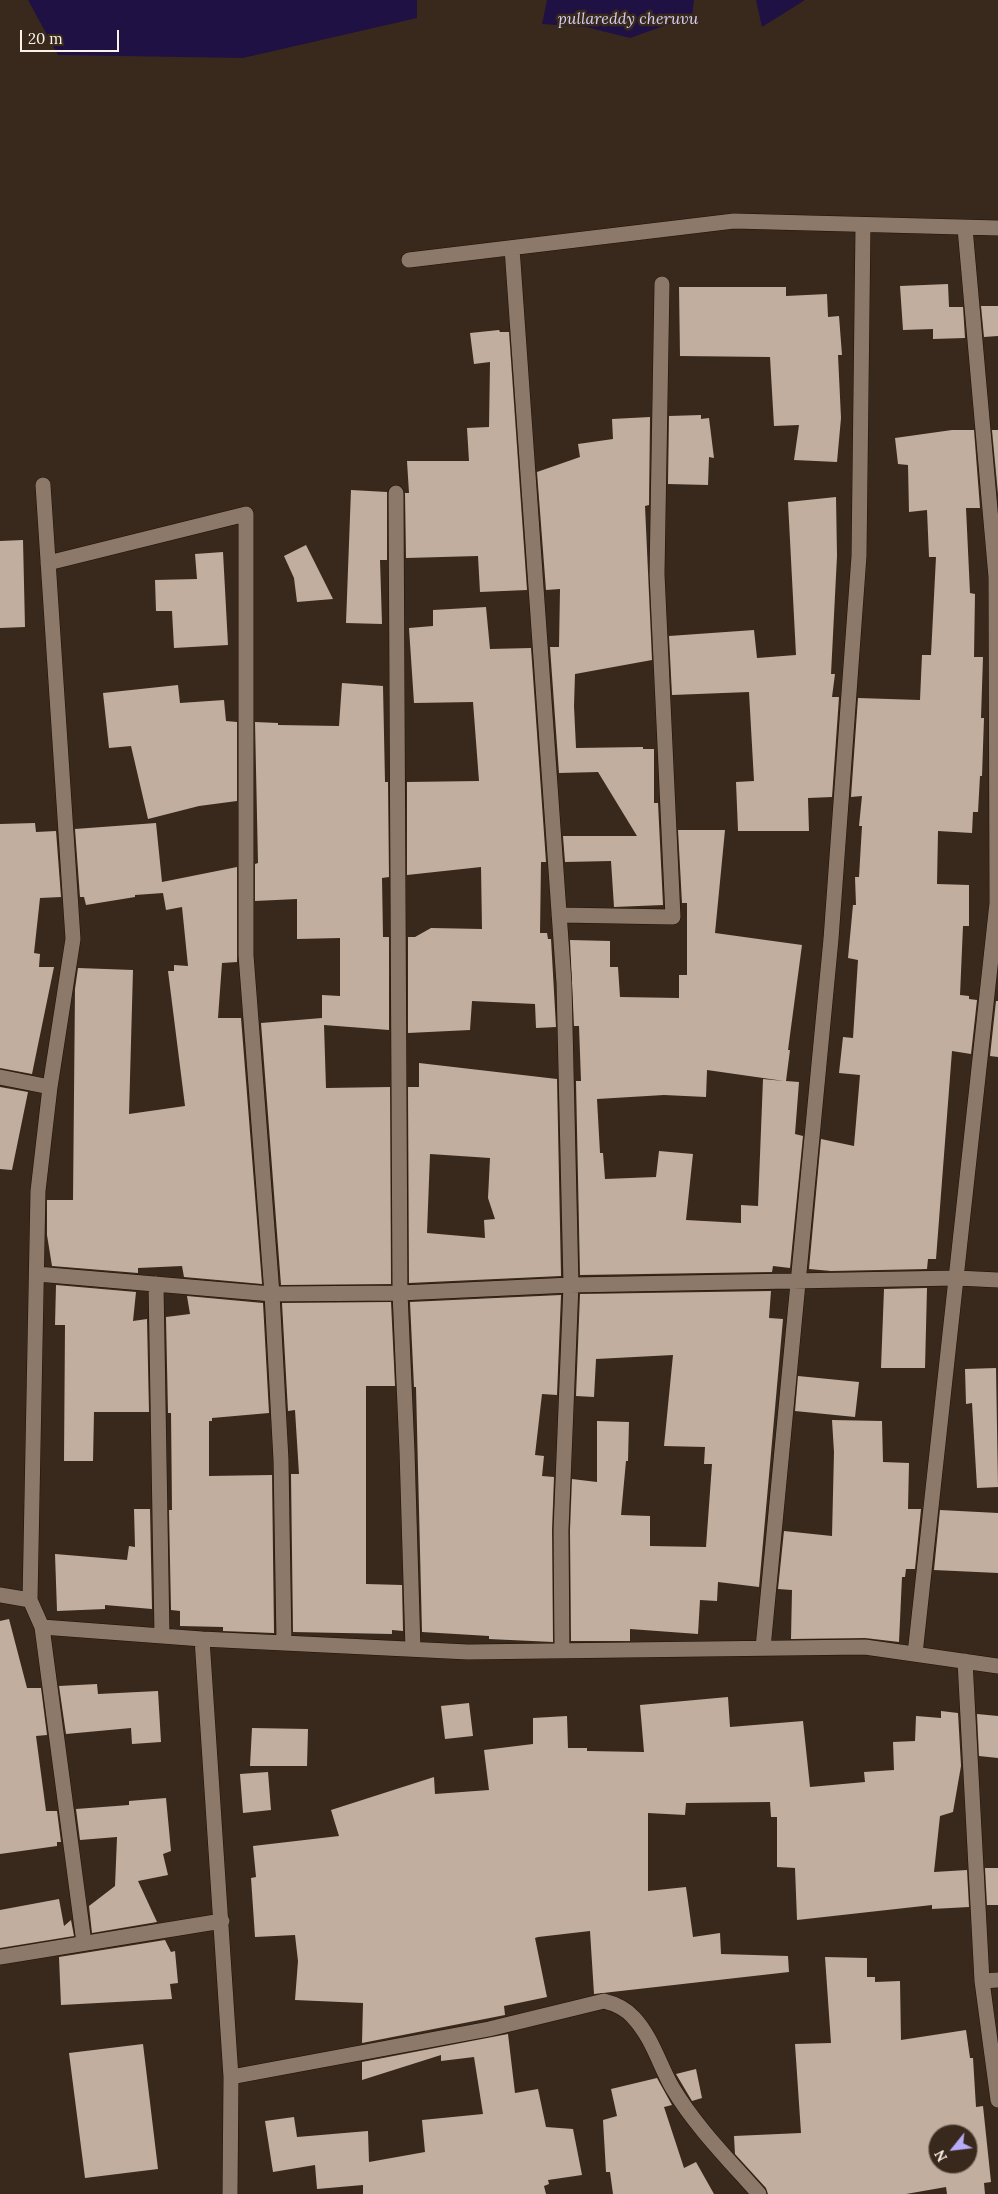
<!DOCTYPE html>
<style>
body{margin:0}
#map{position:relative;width:998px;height:2194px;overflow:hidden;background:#39291c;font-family:Lora,serif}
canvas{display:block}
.north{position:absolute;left:928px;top:2124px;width:50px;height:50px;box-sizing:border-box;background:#39291c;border:1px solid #87796e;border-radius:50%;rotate:241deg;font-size:14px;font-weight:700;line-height:20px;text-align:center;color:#fcf1e9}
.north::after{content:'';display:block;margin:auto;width:18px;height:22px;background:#b8abf7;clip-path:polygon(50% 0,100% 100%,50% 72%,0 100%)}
.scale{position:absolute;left:20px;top:30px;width:99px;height:22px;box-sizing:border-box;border:2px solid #fcf1e9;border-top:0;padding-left:6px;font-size:15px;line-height:18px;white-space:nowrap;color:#fcf1e9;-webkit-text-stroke:4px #39291c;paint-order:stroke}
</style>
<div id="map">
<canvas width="998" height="2194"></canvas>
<div class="north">N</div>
<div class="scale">20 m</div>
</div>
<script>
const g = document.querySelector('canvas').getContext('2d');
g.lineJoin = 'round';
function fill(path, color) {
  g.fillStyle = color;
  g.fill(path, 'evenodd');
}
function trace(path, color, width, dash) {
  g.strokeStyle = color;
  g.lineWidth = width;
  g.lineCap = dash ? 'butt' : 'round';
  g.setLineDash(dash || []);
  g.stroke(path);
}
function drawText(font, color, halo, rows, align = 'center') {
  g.font = font + ' Lora,serif';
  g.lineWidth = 5;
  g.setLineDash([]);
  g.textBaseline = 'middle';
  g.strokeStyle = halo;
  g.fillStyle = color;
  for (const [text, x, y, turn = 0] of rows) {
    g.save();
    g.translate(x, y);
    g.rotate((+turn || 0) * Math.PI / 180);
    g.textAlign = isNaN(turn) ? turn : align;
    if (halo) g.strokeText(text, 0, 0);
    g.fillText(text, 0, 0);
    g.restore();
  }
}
fill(new Path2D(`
 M 28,0 L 417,0 L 417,18 L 243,58 L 58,55 Z
 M 547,0 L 694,0 L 692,16 L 630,38 L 586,27 L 542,24 Z
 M 756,0 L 805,0 L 762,27 Z`), '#201144');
fill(new Path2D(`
 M 948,284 L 949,307 L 963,307 L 965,338 L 933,339 L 933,329 L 903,330 L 900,286 Z
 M 679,287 L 786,287 L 786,296 L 827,294 L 828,317 L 839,316 L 842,355 L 838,355 L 841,418 L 837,462 L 794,460 L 799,425 L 774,426 L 770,357 L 680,356 Z
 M 981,306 L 998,306 L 998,336 L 984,337 Z
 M 499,330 L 500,332 L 509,332 L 527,590 L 480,592 L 478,556 L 406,558 L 405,493 L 409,493 L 407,461 L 469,461 L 467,428 L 489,427 L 490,362 L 474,364 L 470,333 Z
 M 701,415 L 701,419 L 709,418 L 714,458 L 709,457 L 708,485 L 668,484 L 669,416 Z
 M 650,417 L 649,505 L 645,506 L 652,660 L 575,674 L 574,706 L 576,748 L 643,747 L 643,749 L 654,749 L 654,803 L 658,803 L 663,905 L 614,907 L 611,861 L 565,862 L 563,836 L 637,836 L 598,772 L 559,773 L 550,647 L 559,647 L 560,589 L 546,590 L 537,472 L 580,457 L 578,444 L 613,439 L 612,419 Z
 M 952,430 L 974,430 L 980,508 L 966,508 L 970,593 L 975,594 L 974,657 L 983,657 L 981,718 L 984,718 L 982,776 L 980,776 L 978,812 L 973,812 L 972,833 L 938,831 L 937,884 L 969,885 L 969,926 L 963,926 L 960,995 L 969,996 L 969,999 L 977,1000 L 971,1054 L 952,1051 L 936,1259 L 928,1259 L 927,1269 L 831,1271 L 809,1269 L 821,1139 L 854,1146 L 860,1075 L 839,1073 L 843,1037 L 853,1038 L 858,960 L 848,958 L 853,905 L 856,905 L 855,877 L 859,877 L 862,826 L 859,826 L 862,796 L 851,797 L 858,698 L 920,700 L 922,655 L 931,655 L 936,557 L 929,557 L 927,510 L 909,512 L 908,465 L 898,464 L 895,438 Z
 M 992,430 L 998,430 L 998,494 Z
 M 351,490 L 387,492 L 387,560 L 380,560 L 382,624 L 346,623 Z
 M 836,497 L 837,556 L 831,674 L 835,674 L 832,697 L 839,697 L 832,797 L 808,798 L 809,831 L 738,831 L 736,782 L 754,781 L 749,692 L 672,695 L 669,636 L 754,630 L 757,658 L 796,655 L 788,502 Z
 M 23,540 L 25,627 L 0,628 L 0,541 Z
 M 306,545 L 333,599 L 297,602 L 294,578 L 284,556 Z
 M 223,552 L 228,645 L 174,648 L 172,611 L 156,611 L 155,580 L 197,579 L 195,554 Z
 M 486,607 L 490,649 L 531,648 L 546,862 L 541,862 L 540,933 L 547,933 L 548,939 L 551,939 L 556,1027 L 536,1028 L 535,1004 L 472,1001 L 470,1030 L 408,1033 L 408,937 L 415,937 L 431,928 L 482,929 L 481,867 L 407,875 L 407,782 L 479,781 L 473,702 L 414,703 L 409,628 L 433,626 L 433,610 Z
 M 342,683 L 383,686 L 385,782 L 388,782 L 389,877 L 382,878 L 383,937 L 389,937 L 389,1030 L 324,1025 L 326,1088 L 390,1087 L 391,1284 L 281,1285 L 261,1023 L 322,1018 L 322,995 L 340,996 L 340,938 L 297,939 L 297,899 L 255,901 L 255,864 L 258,863 L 255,722 L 278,723 L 278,725 L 339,726 Z
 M 178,685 L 180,703 L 224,700 L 226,721 L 237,722 L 237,801 L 199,806 L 148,819 L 131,746 L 109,748 L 103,693 Z
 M 35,823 L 36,832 L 56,831 L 61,897 L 40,898 L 34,953 L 40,954 L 39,967 L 54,967 L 32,1074 L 0,1068 L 0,824 Z
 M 156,823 L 162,882 L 237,867 L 237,962 L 222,963 L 218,1018 L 241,1018 L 262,1284 L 184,1277 L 182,1266 L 138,1268 L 138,1273 L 52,1266 L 47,1235 L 47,1200 L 73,1200 L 75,989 L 78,968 L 133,970 L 129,1114 L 185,1106 L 168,971 L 174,971 L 174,965 L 188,966 L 182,907 L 166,910 L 163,893 L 135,895 L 135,897 L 86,905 L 84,897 L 80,897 L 75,829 Z
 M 678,830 L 725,830 L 715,933 L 802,945 L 788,1050 L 790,1050 L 786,1081 L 799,1082 L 795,1134 L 803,1136 L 790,1268 L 773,1266 L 772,1272 L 580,1275 L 576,1081 L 581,1081 L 579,1026 L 574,1026 L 570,940 L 610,941 L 610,967 L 618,967 L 620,997 L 679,998 L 679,975 L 687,975 L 687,903 L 682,903 ZM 707,1070 L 784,1081 L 763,1079 L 758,1206 L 741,1205 L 741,1223 L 686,1220 L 693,1154 L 659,1151 L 656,1177 L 605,1179 L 603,1153 L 600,1153 L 597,1099 L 664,1095 L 706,1097 Z
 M 996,1001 L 998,1001 L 998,1057 L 990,1056 Z
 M 419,1063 L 557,1079 L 561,1276 L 409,1283 L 408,1087 L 419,1087 ZM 430,1154 L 490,1158 L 488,1198 L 495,1219 L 484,1220 L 485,1238 L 427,1233 Z
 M 0,1087 L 28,1092 L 12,1170 L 0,1169 Z
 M 56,1285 L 136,1292 L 133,1321 L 147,1319 L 149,1412 L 94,1412 L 93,1461 L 64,1461 L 65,1325 L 55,1325 Z
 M 927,1288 L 925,1368 L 881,1368 L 884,1289 Z
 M 771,1291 L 769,1318 L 783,1319 L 759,1587 L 718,1582 L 717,1601 L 700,1600 L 698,1634 L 630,1629 L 630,1641 L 571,1641 L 570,1530 L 572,1479 L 597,1482 L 597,1421 L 629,1422 L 628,1461 L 626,1461 L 621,1515 L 650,1516 L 650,1546 L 706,1547 L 712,1464 L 704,1464 L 705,1447 L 664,1446 L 673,1355 L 596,1359 L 594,1397 L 576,1396 L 580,1294 Z
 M 561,1295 L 557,1395 L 542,1394 L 535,1455 L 544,1456 L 542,1476 L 554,1477 L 552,1530 L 553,1642 L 489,1639 L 489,1636 L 422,1632 L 416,1387 L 414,1387 L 410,1302 Z
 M 187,1296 L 263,1303 L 269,1413 L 212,1418 L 212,1421 L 209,1421 L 209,1476 L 272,1475 L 274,1633 L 223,1631 L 223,1627 L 180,1626 L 180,1611 L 171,1610 L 169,1510 L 172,1510 L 171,1413 L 168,1413 L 166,1317 L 190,1314 Z
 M 391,1302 L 395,1386 L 366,1386 L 366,1584 L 402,1585 L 403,1631 L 392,1630 L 392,1634 L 293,1632 L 291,1474 L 299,1474 L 295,1410 L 288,1411 L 282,1303 Z
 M 996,1368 L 998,1487 L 977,1488 L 972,1403 L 966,1404 L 965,1369 Z
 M 798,1376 L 859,1382 L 855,1417 L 795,1411 Z
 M 832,1420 L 882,1421 L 883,1462 L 909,1463 L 908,1509 L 921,1509 L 915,1569 L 906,1569 L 905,1577 L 902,1577 L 899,1642 L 865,1638 L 791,1639 L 792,1590 L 778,1589 L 784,1531 L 832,1536 L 834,1452 Z
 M 134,1509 L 150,1509 L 152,1609 L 105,1605 L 105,1609 L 57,1611 L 55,1554 L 127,1560 L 129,1546 L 135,1547 Z
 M 940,1510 L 998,1513 L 998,1573 L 934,1570 Z
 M 9,1619 L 27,1688 L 41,1688 L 47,1735 L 36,1736 L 46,1811 L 57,1811 L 61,1842 L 57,1842 L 57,1846 L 0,1854 L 0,1621 Z
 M 97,1684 L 98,1694 L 158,1691 L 161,1742 L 132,1744 L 131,1728 L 66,1734 L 59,1686 Z
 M 728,1697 L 730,1727 L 803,1721 L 810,1787 L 865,1782 L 864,1772 L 894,1770 L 893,1742 L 915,1741 L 916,1716 L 941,1718 L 941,1711 L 958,1713 L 961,1766 L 953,1812 L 940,1816 L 934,1872 L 967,1870 L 969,1907 L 932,1909 L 932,1905 L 797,1920 L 795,1868 L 777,1867 L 777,1817 L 771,1817 L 770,1802 L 686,1803 L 685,1815 L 648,1813 L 648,1891 L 686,1887 L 693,1937 L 720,1933 L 721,1954 L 788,1956 L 789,1972 L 594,1994 L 590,1931 L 538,1937 L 535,1938 L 547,1997 L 504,2006 L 505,2015 L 362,2043 L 363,2003 L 295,2000 L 298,1961 L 295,1935 L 255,1937 L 251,1878 L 256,1877 L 253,1846 L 339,1836 L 331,1810 L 434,1777 L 435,1794 L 489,1790 L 484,1750 L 533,1744 L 533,1718 L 567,1716 L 568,1748 L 587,1748 L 587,1751 L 644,1752 L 640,1705 Z
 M 469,1703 L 473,1736 L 445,1739 L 441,1706 Z
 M 977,1714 L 998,1716 L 998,1758 L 979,1756 Z
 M 252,1728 L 308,1729 L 307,1766 L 250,1766 Z
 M 268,1772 L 271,1810 L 243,1813 L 240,1774 Z
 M 166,1798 L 171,1851 L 163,1854 L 168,1875 L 138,1881 L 157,1922 L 92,1933 L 89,1906 L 115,1886 L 117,1837 L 80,1840 L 76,1809 L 129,1805 L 129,1801 Z
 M 985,1868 L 998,1868 L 998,1905 L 987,1905 Z
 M 59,1899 L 64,1926 L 71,1920 L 74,1936 L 0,1948 L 0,1910 Z
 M 165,1940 L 171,1952 L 175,1951 L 178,1983 L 170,1984 L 172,1999 L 61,2005 L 59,1957 Z
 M 825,1957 L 867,1958 L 867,1977 L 875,1977 L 875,1982 L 900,1981 L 901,2040 L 966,2030 L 970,2058 L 973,2058 L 976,2107 L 983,2106 L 991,2182 L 984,2183 L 985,2194 L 947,2194 L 946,2187 L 906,2194 L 768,2194 L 766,2188 L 735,2154 L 734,2136 L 801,2133 L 795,2044 L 831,2043 ZM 938,2134 L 968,2134 L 968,2164 L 938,2164 Z
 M 508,2034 L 515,2093 L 538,2089 L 546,2127 L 573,2129 L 582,2175 L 548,2180 L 549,2184 L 544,2186 L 546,2194 L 363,2194 L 363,2185 L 317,2189 L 315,2165 L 273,2172 L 265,2121 L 294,2117 L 297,2137 L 368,2131 L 369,2162 L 425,2152 L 422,2120 L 483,2114 L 474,2057 L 441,2061 L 441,2055 L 362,2080 L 362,2062 Z
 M 143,2044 L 158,2169 L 85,2178 L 69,2053 Z
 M 696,2069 L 702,2098 L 692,2101 L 676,2074 Z
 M 657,2078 L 672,2105 L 664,2107 L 684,2168 L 696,2162 L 714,2194 L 613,2194 L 610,2172 L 606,2172 L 603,2120 L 617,2116 L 611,2089 Z`), '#c2ae9e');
const minor = new Path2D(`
 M 409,260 L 734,221 L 998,228
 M 396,493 L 400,1293 L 407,1451 L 413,1649
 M 48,563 L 246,514 L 246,955 L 272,1294 L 281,1460 L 284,1643
 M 559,915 L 673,917 L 657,574 L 662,284
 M 0,1077 L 50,1087
 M 37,1274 L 272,1294 L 400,1293 L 571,1285 L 564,983 L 512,248
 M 156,1284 L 162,1636
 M 0,1595 L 30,1600 L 38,1191 L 50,1087 L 73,939 L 43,485
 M 30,1600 L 42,1627 L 202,1639 L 231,2077 L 230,2194
 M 42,1627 L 84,1943
 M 202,1639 L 468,1652 L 865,1647 L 998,1666
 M 763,1648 L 831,939 L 859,556 L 863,225
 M 562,1651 L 561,1530 L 571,1285 L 957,1278 L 998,1280
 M 915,1654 L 997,903 L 996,577 L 965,228
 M 965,1661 L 982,1981
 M 0,1957 L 222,1921
 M 998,1980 L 982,1981 L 998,2100
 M 231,2077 L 489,2029 L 604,2001 C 616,2004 625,2008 633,2017 C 652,2037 659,2064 672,2087 C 695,2126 729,2160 759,2194`);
trace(minor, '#201105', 16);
trace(minor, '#8c796a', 15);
drawText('italic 16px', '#d4cff2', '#39291c', [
 ["pullareddy cheruvu",628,19]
]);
</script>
